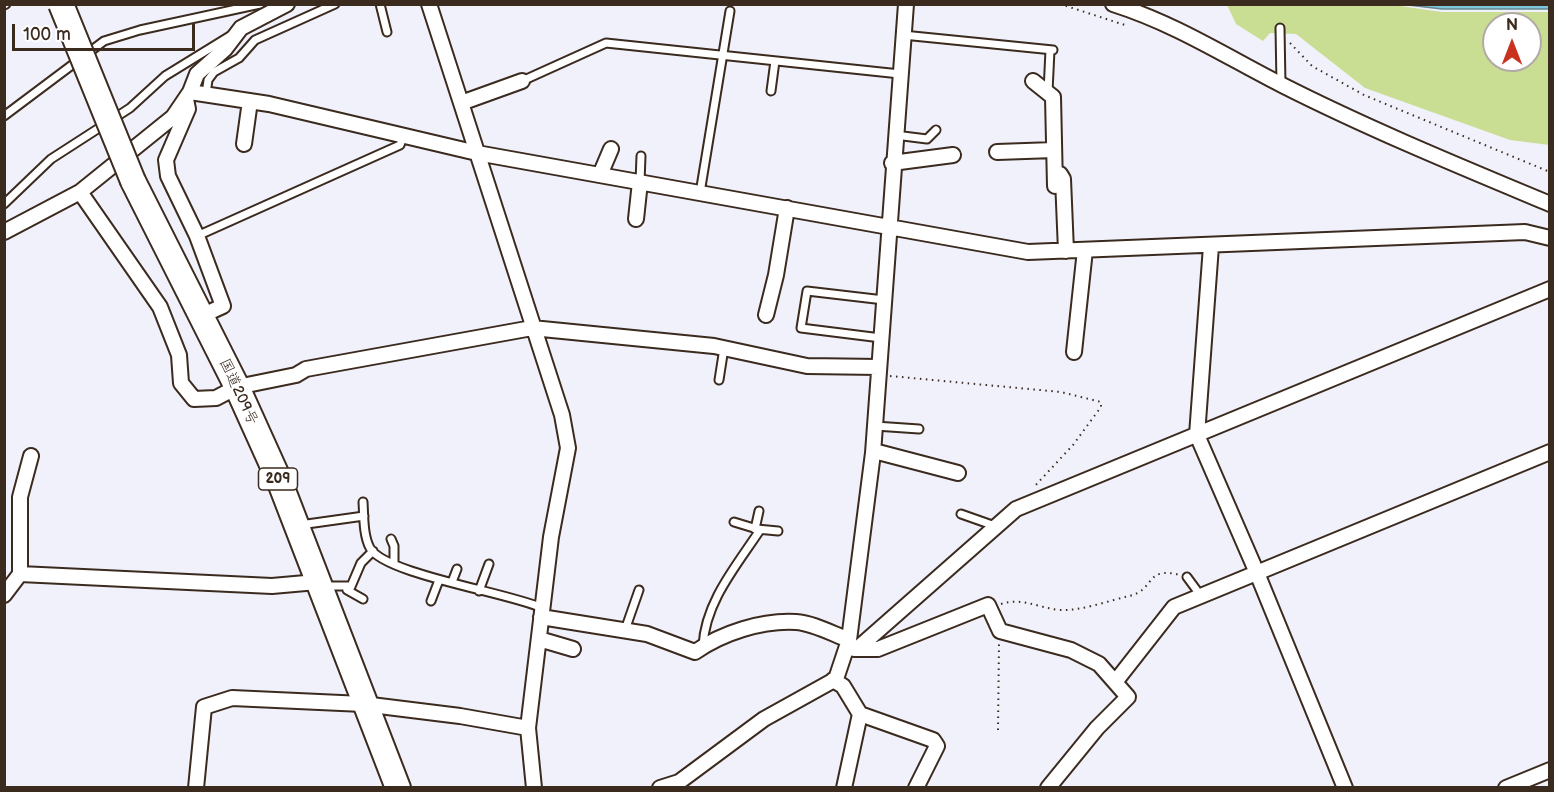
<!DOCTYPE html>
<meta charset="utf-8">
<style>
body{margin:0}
#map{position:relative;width:1554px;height:792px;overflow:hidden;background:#f0f1fb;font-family:"Balsamiq Sans",sans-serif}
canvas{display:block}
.frame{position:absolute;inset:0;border:6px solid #3b2a1e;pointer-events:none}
.north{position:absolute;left:1482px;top:12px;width:60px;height:60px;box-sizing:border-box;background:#fff;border:2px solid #b1aaa5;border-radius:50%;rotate:0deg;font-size:16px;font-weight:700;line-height:24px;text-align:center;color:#3b2a1e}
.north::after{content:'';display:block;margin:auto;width:21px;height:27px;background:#c8321e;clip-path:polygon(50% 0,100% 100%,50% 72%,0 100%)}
.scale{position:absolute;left:12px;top:24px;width:183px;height:27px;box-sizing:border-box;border:3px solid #3b2a1e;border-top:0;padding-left:8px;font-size:18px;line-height:21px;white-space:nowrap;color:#3b2a1e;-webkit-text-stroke:4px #fff;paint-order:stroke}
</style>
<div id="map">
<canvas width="1554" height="792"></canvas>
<div class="frame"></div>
<div class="north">N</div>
<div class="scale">100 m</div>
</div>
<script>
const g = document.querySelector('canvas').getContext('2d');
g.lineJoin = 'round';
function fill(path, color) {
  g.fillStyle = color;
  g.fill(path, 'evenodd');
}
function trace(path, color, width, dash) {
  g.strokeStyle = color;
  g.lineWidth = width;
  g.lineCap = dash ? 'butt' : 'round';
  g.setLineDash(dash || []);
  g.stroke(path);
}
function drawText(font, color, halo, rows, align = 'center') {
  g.font = font + ' "Balsamiq Sans","Klee One",sans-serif';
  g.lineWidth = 5;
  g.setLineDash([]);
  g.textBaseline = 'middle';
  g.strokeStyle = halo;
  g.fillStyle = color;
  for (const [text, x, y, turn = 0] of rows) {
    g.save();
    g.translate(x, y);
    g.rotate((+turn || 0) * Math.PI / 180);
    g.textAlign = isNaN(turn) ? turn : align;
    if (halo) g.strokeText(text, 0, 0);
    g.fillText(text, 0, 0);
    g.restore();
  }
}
fill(new Path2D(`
 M 1386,4 L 1442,12 L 1549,12 L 1549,145 L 1510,140 L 1365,88 L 1296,34 L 1270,33 L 1263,41 L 1236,24 L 1227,5 ZM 1494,24 L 1530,24 L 1530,60 L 1494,60 Z`), '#cade93');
const water = new Path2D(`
 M 1549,4 L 1549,9 L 1442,9 L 1408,5 Z`);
fill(water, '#7dc7dd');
trace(water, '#638891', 1.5);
const lane = new Path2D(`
 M 380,4 L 387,32
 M 4,5 L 6,4
 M 1280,28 L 1281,84
 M 903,35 L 1053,50
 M 522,81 L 606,43 L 900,74
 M 771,91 L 775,61
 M 1048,92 L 1050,50
 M 206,94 L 208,80 L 214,72 L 239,58 L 255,40 L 335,4
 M 4,116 L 104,41 L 140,30 L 260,4
 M 895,135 L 927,139 L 936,130
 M 640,182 L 641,156
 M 700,193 L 730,11
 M 4,204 L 51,159 L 130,108 L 165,76 L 230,36
 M 197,236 L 400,145 L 404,135
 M 881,338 L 801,328 L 807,291 L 884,300
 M 719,380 L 724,348
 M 875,426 L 919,429
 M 363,502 C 364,516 363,535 370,548 C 384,574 510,593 542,608
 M 961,514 L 995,526
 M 734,522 L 757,529 L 778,531
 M 307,524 L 364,516
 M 755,529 L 759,511
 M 391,539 L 394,546 L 394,563
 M 1187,577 L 1201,596
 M 452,582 L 457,569
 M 325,586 L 349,586
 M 347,590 L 363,599
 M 349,591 L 361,563 L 373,551
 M 479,591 L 489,564
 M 431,601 L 439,580
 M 625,630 L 639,590
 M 703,646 C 705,602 737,565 760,530`);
const street = new Path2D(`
 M 429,4 L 562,415 L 568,448 L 551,537 L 528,728 L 534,788
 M 1113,4 C 1176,24 1225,56 1282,85 C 1369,129 1459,166 1550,204
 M 1033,81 L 1053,97 L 1055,186
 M 190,92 L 269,104 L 477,153 L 1028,252 L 1525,232 L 1550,238
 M 186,99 L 188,109 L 166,160 L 168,176 L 197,236 L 223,306 L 212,311
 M 461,103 L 522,81
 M 244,144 L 250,101
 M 997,152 L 1054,150
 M 892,163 L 953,155
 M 1060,174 L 1063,179 L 1066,251
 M 600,175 L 611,149
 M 80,192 L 160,307 L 179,355 L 181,383 L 194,399 L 216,398 L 237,387 L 296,375 L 306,369 L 532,328 L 714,346 L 807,366 L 879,367
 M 636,219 L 640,182
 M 4,232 L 80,192 L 173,117 L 190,92 L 197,74 L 225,49 L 241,28 L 287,4
 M 1211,246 L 1197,435 L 1257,573 L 1345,788
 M 766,315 L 776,275 L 787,208
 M 1074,352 L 1085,250
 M 874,451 L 958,473
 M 20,574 L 20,497 L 31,456
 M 4,595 L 20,574 L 272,586 L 317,582
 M 541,617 L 647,634 L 695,652 C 722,633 762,620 796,622 C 813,623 833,634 849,640
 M 539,639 L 573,649
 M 854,649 L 878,649 L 988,605 L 1000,631 L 1071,650 L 1099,664 L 1128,697 L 1097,728 L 1048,788
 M 857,649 L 1016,509 L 1550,289
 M 833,680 L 843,686 L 860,714 L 844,788
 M 1116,681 L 1174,607 L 1550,452
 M 860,714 L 933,740 L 937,746 L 916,788
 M 196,788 L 204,707 L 232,698 L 363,704 L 460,716 L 528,728
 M 660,788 L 679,782 L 764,719 L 836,679 L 849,640 L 873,453 L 906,4
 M 1506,788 L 1550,770`);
const highway = new Path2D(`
 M 133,181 L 237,387 L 279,480 L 398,788`);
trace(lane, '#3b2a1e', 11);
trace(street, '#3b2a1e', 18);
trace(highway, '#3b2a1e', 28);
trace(new Path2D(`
 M 1060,4 L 1128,26
 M 1290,43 L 1312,66 L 1364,95 L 1550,172
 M 890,376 L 1061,392 L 1101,402 L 1101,407 L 1073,445 L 1033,488
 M 1001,604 C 1023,597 1038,608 1060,610 C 1081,611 1108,601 1129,596 C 1156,590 1144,566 1180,575
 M 998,730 L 999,642`), '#3b2a1e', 2, [1.5, 4.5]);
trace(lane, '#fff', 7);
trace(street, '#fff', 14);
trace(highway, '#fff', 24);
const highwayBridge = new Path2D(`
 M 61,4 L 133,181`);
trace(highwayBridge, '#3b2a1e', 28, []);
trace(highwayBridge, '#fff', 24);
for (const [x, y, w] of [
 [278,479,39]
]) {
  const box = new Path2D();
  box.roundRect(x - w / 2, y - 11, w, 22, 4.5);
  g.fillStyle = '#fff';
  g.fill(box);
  trace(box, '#3b2a1e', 1.5);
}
drawText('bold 14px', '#3b2a1e', null, [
 ["209",278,479]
]);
drawText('15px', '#3b2a1e', '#fff', [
 ["国道209号",238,392,65]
]);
</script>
